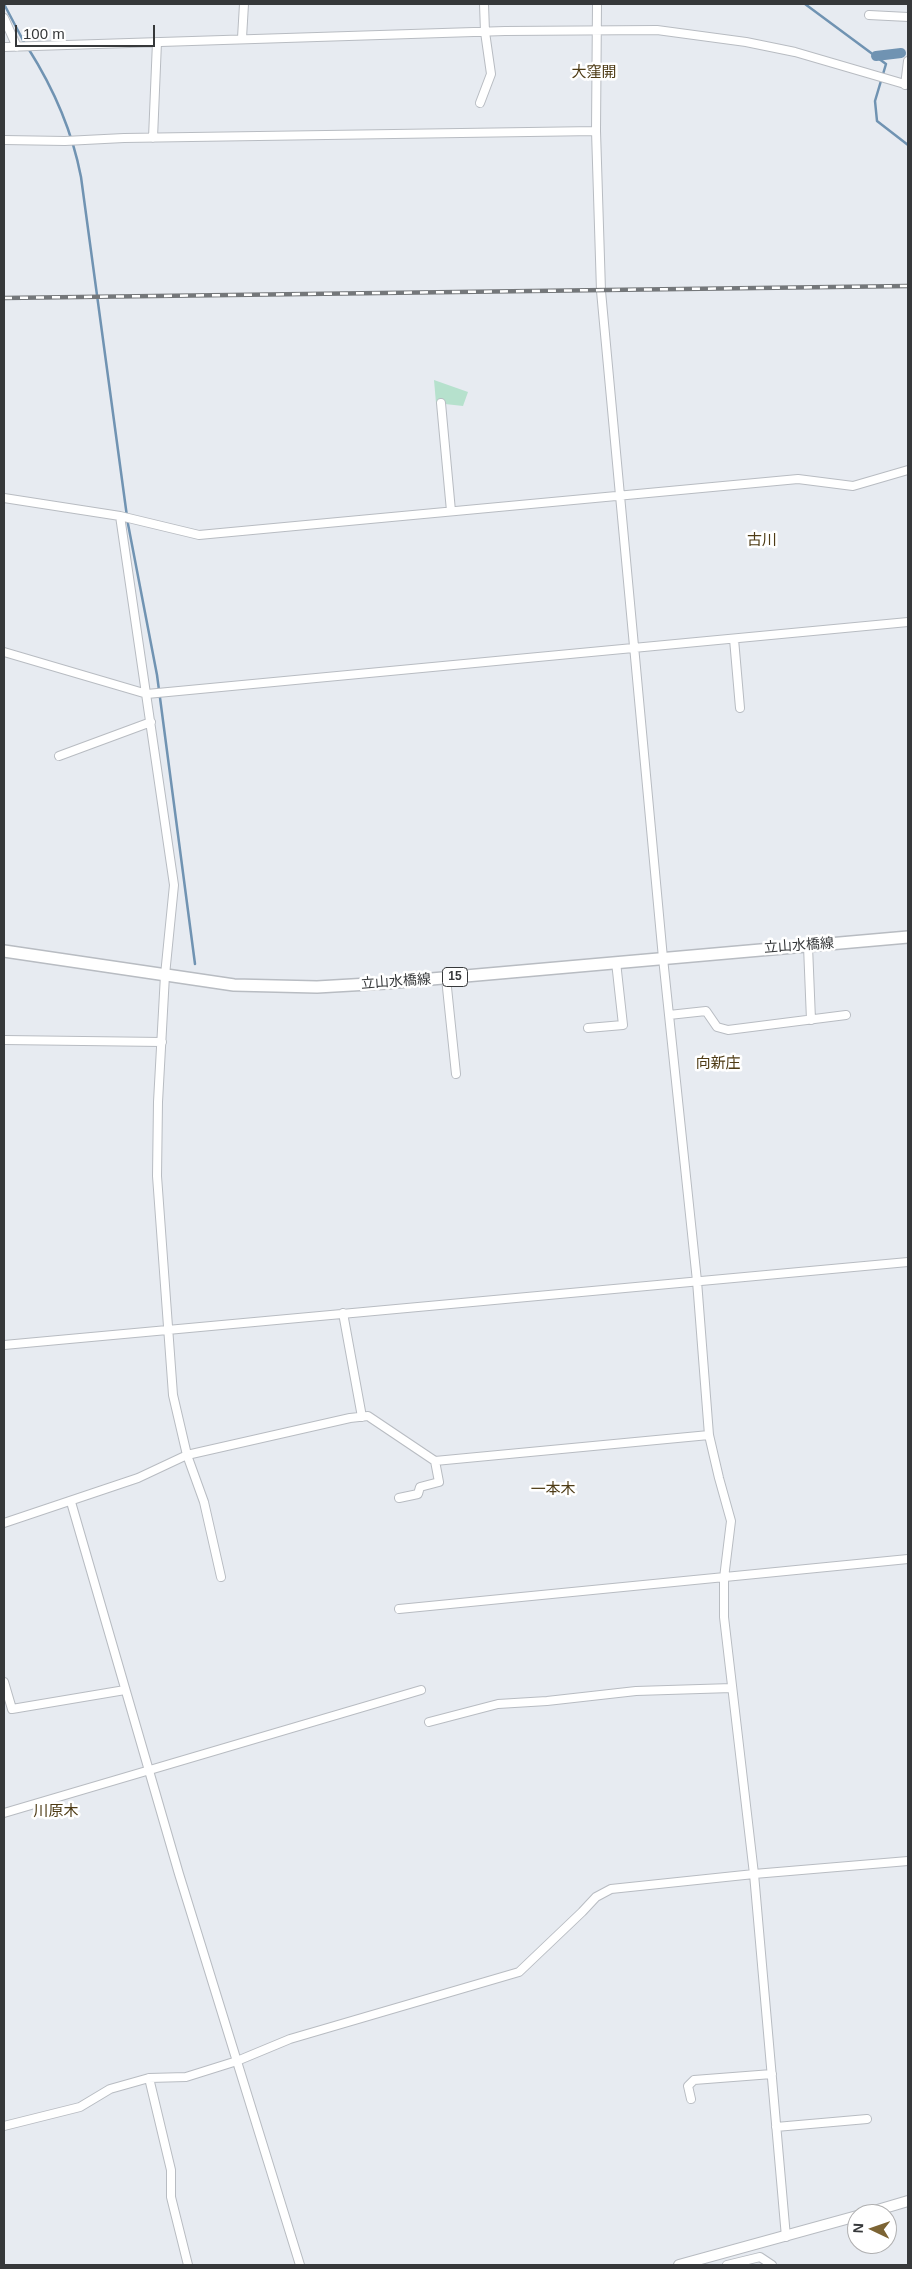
<!DOCTYPE html>
<meta charset="utf-8">
<style>
body{margin:0}
#map{position:relative;width:912px;height:2269px;overflow:hidden;background:#e7ebf1;font-family:Arial,sans-serif}
canvas{display:block}
.frame{position:absolute;inset:0;border:5px solid #36383a;pointer-events:none}
.north{position:absolute;left:847px;top:2204px;width:50px;height:50px;box-sizing:border-box;background:#fff;border:1px solid #afafb0;border-radius:50%;rotate:273deg;font-size:14px;font-weight:700;line-height:20px;text-align:center;color:#36383a}
.north::after{content:'';display:block;margin:auto;width:18px;height:22px;background:#7c6434;clip-path:polygon(50% 0,100% 100%,50% 72%,0 100%)}
.scale{position:absolute;left:15px;top:25px;width:140px;height:22px;box-sizing:border-box;border:2px solid #36383a;border-top:0;padding-left:6px;font-size:15px;line-height:18px;white-space:nowrap;color:#36383a;-webkit-text-stroke:4px #fff;paint-order:stroke}
</style>
<div id="map">
<canvas width="912" height="2269"></canvas>
<div class="frame"></div>
<div class="north">N</div>
<div class="scale">100 m</div>
</div>
<script>
const g = document.querySelector('canvas').getContext('2d');
g.lineJoin = 'round';
function fill(path, color) {
  g.fillStyle = color;
  g.fill(path, 'evenodd');
}
function trace(path, color, width, dash) {
  g.strokeStyle = color;
  g.lineWidth = width;
  g.lineCap = dash ? 'butt' : 'round';
  g.setLineDash(dash || []);
  g.stroke(path);
}
function drawText(font, color, halo, rows, align = 'center') {
  g.font = font + ' Arial,"Noto Sans JP",sans-serif';
  g.lineWidth = 5;
  g.setLineDash([]);
  g.textBaseline = 'middle';
  g.strokeStyle = halo;
  g.fillStyle = color;
  for (const [text, x, y, turn = 0] of rows) {
    g.save();
    g.translate(x, y);
    g.rotate((+turn || 0) * Math.PI / 180);
    g.textAlign = isNaN(turn) ? turn : align;
    if (halo) g.strokeText(text, 0, 0);
    g.fillText(text, 0, 0);
    g.restore();
  }
}
fill(new Path2D(`
 M 434,380 L 468,392 L 463,406 L 436,403 Z`), '#b6e1cd');
trace(new Path2D(`
 M 4,4 L 25,44
 M 805,4 L 886,64 L 875,101 L 877,121 L 908,145
 M 28,48 C 54,89 72,130 81,177 L 128,524 L 157,675 L 195,964`), '#7093b2', 2.5);
trace(new Path2D(`
 M 876,56 L 901,53`), '#7093b2', 10);
const street = new Path2D(`
 M 597,4 L 596,131 L 601,291 L 663,958 L 697,1281 L 709,1435 L 719,1478 L 731,1521 L 724,1578 L 724,1617 L 754,1874 L 786,2237
 M 869,15 L 908,17
 M 4,18 L 17,47
 M 242,38 L 244,4
 M 4,47 L 505,31 L 657,30 L 746,42 L 795,52 L 908,85
 M 905,85 L 908,61
 M 480,103 L 491,74 L 485,32 L 484,4
 M 153,138 L 157,42
 M 4,140 L 65,141 L 124,138 L 596,131
 M 441,403 L 451,511
 M 4,498 L 120,516 L 199,535 L 798,479 L 853,486 L 908,470
 M 120,516 L 174,885 L 165,975 L 158,1102 L 157,1176 L 173,1395 L 187,1455 L 204,1502 L 221,1577
 M 734,639 L 740,708
 M 4,652 L 147,694 L 908,622
 M 59,756 L 151,722
 M 808,946 L 811,1020
 M 446,978 L 456,1074
 M 669,1015 L 706,1011 L 717,1027 L 728,1030 L 846,1015
 M 588,1028 L 623,1025 L 616,962
 M 4,1040 L 162,1042
 M 343,1313 L 362,1417
 M 4,1345 L 908,1262
 M 399,1498 L 418,1494 L 420,1487 L 439,1482 L 435,1461
 M 71,1502 L 179,1874 L 300,2265
 M 4,1523 L 138,1478 L 187,1455 L 350,1418 L 368,1416 L 435,1461 L 709,1435
 M 399,1609 L 908,1559
 M 4,1682 L 12,1709 L 125,1690
 M 429,1722 L 498,1704 L 547,1701 L 636,1691 L 732,1688
 M 4,1813 L 421,1690
 M 149,2078 L 171,2170 L 171,2197 L 188,2265
 M 691,2099 L 688,2086 L 694,2080 L 772,2074
 M 4,2126 L 80,2107 L 110,2089 L 149,2078 L 186,2077 L 237,2061 L 290,2039 L 519,1972 L 582,1912 L 596,1897 L 611,1889 L 754,1874 L 908,1861
 M 776,2127 L 867,2119
 M 727,2265 L 760,2257 L 772,2265`);
const secondary = new Path2D(`
 M 864,2214 L 908,2201
 M 679,2265 L 857,2216`);
const primary = new Path2D(`
 M 4,951 L 234,985 L 317,987 L 386,983 L 908,937`);
trace(street, '#b8bcc2', 10);
trace(secondary, '#b8bcc2', 12);
trace(primary, '#b8bcc2', 14);
trace(street, '#fff', 8);
trace(secondary, '#fff', 10);
trace(primary, '#fff', 11);
const rail = new Path2D(`
 M 4,298 L 908,286`);
trace(rail, '#74777a', 4.5);
trace(rail, '#fff', 2.5, [8]);
for (const [x, y, w] of [
 [455,977,25]
]) {
  const box = new Path2D();
  box.roundRect(x - w / 2, y - 9.5, w, 19, 4);
  g.fillStyle = '#fff';
  g.fill(box);
  trace(box, '#36383a', 1);
}
drawText('bold 12px', '#36383a', null, [
 ["15",455,977]
]);
drawText('14px', '#36383a', '#fff', [
 ["立山水橋線",799,946,-4],
 ["立山水橋線",396,982,-4]
]);
drawText('15px', '#4e3b15', '#fff', [
 ["大窪開",594,73],
 ["古川",762,541],
 ["向新庄",718,1064],
 ["一本木",553,1490],
 ["川原木",56,1812]
]);
</script>
